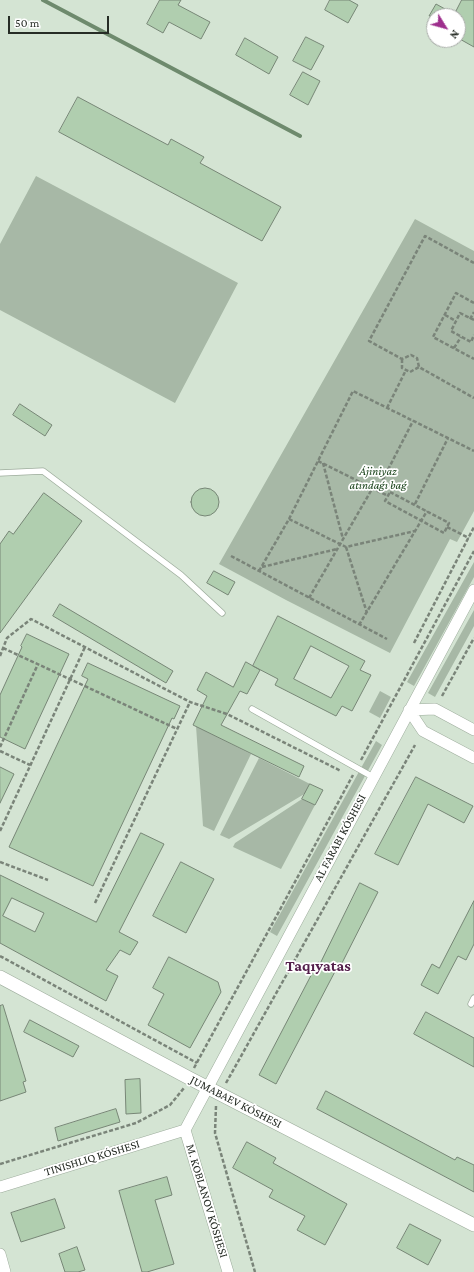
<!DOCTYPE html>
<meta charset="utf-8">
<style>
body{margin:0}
#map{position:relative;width:474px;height:1272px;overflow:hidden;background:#d4e4d3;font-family:"Crimson Pro",serif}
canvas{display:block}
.north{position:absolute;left:426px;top:8px;width:40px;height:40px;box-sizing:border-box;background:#fff;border:1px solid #a8aba8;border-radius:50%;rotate:127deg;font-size:11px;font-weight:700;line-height:16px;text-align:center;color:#262c25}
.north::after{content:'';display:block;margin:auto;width:14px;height:18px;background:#9e2f8d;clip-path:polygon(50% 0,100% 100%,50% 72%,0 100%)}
.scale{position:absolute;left:8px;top:16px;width:101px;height:18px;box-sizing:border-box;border:2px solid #262c25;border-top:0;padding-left:5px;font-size:12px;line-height:14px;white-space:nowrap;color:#262c25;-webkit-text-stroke:3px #fff;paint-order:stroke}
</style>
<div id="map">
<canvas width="474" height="1272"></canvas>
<div class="north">N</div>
<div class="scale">50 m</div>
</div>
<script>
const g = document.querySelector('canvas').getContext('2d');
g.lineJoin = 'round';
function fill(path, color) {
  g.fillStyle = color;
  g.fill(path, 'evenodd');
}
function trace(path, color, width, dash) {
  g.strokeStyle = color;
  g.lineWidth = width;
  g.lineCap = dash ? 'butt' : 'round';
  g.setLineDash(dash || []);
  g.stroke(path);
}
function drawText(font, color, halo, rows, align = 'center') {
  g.font = font + ' "Crimson Pro",serif';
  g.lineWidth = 3.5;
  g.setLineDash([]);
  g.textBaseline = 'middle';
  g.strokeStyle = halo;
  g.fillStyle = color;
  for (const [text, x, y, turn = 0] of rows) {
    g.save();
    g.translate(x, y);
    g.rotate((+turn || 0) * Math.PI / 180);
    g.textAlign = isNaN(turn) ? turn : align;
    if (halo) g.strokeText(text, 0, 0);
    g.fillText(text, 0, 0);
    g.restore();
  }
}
fill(new Path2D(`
 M 36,176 L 238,283 L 175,403 L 0,310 L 0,244 Z
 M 415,219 L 474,251 L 474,511 L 457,542 L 450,539 L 390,653 L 286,600 L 219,564 Z
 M 474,562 L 474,577 L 414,686 L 407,682 Z
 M 474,610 L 474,626 L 435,697 L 428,693 Z
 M 380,691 L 391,697 L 380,718 L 369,712 Z
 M 196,726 L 251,754 L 214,831 L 203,826 Z
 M 376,741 L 382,745 L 277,936 L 270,932 Z
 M 259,758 L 310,784 L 306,793 L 229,839 L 220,835 Z
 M 302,799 L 315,805 L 281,869 L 233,847 L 235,843 Z`), '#a7b8a6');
trace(new Path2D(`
 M 43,0 L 300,136`), '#6e8a6d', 4);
const building = new Path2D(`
 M 160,0 L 181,0 L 178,5 L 210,22 L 201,39 L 169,22 L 163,33 L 147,24 Z
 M 330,0 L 349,0 L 358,5 L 348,23 L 325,10 Z
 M 462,0 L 474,0 L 474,47 L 458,38 L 458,16 L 429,16 L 436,4 L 454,14 Z
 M 306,37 L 324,46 L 311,70 L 293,61 Z
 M 245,38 L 278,57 L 269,74 L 236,55 Z
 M 303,72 L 320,81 L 308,105 L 290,95 Z
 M 78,97 L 168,145 L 171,139 L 204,157 L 200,163 L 281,207 L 262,241 L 59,132 Z
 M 20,404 L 52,425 L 45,436 L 13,415 Z
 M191 502a14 14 0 1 1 28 0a14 14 0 1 1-28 0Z
 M 44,493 L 82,521 L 0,633 L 0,544 L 9,531 L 13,534 Z
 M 214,571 L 235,582 L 228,595 L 207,583 Z
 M 60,604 L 173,671 L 166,683 L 53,616 Z
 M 278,616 L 365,661 L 360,670 L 371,675 L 352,711 L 342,706 L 336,716 L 275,685 L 278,679 L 253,666 ZM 311,646 L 349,666 L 331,698 L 294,679 Z
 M 27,634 L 69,654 L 25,749 L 0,737 L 0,695 L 22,647 L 21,646 Z
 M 246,662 L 260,670 L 247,694 L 240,691 L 221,725 L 304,766 L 299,777 L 193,725 L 207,696 L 197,690 L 206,672 L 233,687 Z
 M 88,663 L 180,706 L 174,719 L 172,718 L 93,886 L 9,847 L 88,679 L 82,676 Z
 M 0,767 L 14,774 L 0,803 Z
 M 416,777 L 473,806 L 464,823 L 428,804 L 398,865 L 375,854 Z
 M 310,784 L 323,790 L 315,805 L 302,799 Z
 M 141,833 L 164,844 L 119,932 L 138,942 L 130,955 L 120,950 L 106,970 L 118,976 L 106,1001 L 0,943 L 0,875 L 96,922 ZM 12,898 L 44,913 L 35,932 L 3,916 Z
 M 181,862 L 214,879 L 186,933 L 153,916 Z
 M 360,883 L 378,892 L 342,963 L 340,962 L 276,1084 L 259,1075 L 318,962 L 320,963 Z
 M 474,901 L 474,944 L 466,960 L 458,956 L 438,994 L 421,985 L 432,964 L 439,968 Z
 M 169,957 L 218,982 L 221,992 L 190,1048 L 148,1025 L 164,994 L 153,988 Z
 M 3,1005 L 26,1081 L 23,1082 L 26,1092 L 0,1101 L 0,1006 Z
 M 426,1012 L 474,1038 L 474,1067 L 414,1034 Z
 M 30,1020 L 79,1046 L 73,1057 L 24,1032 Z
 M 140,1079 L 141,1113 L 126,1114 L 125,1080 Z
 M 326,1091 L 455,1160 L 457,1157 L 474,1165 L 474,1192 L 317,1109 Z
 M 116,1109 L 120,1122 L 58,1141 L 55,1128 Z
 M 247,1142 L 276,1158 L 273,1163 L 347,1204 L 325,1245 L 297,1230 L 305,1216 L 269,1197 L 273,1190 L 233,1168 Z
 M 167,1177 L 172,1195 L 155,1200 L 174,1264 L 147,1272 L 142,1272 L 119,1191 Z
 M 55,1199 L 65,1228 L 21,1242 L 11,1213 Z
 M 410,1224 L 441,1240 L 428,1265 L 397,1248 Z
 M 77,1247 L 85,1270 L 78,1272 L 65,1272 L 59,1254 Z`);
fill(building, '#b0ceaf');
trace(building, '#778676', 1);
const service = new Path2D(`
 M 0,473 L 43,471 L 181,575 L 222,613
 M 252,709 L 373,777
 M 471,1004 L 474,998`);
const minor = new Path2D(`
 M 409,710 L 423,731 L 474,758
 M 409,710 L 435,709 L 474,730
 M 185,1130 L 474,590
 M 185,1130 L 228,1272
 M 0,1187 L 185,1130
 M 0,1254 L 5,1272`);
const tertiary = new Path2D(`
 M 0,977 L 189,1078 L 474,1225`);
trace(service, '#9dac9c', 7);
trace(minor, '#9dac9c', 12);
trace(tertiary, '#9dac9c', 14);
trace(new Path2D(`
 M 474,263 L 425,236 L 369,341 L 402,359 L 411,355 L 417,358 L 419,367 L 474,398
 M 474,303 L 456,293 L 433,337 L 474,359
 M 445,315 L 456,321
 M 470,319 L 474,312
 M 474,320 L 460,313 L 451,331 L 471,342 L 474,335
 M 454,348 L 461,337
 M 402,359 L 402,368 L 410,372 L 419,367
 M 387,408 L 406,370
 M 318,461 L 388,496
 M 323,463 L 343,539
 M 377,491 L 413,421
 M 390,492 L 449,523 L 444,533 L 385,501 Z
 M 415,504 L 448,438
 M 289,519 L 346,547 L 415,531
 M 447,527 L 469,538
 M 346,547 L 367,613
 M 231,556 L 387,639
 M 262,567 L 337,549
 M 259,571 L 289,519 L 353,391 L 474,451
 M 309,598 L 372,489
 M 359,625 L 427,511
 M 414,643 L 474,527
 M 3,648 L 177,729
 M 0,656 L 7,638 L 31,619 L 190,702 L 227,714 L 341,771
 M 442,696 L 474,638
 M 0,747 L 38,664
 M 0,751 L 30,765
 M 361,760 L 474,551
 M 0,831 L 85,647
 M 0,862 L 48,880
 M 95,903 L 190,702
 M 0,956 L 197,1063
 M 194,1068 L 353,775
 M 226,1083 L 415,745
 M 216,1106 L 215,1133 L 255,1272
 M 0,1164 L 136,1123 L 170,1105 L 184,1088`), '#7a8479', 2.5, [4, 2]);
trace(service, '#fff', 5.5);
trace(minor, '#fff', 11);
trace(tertiary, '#fff', 13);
drawText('italic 12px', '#133e14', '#fff', [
 ["Ájiniyaz",378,471],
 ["atındaǵı baǵ",378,485]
]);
drawText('12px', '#262c25', '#fff', [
 ["AL FARABI KÓSHESI",340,838,-62],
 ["JUMABAEV KÓSHESI",236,1102,27],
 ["TINISHLIQ KÓSHESI",92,1158,-17],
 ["M. KOBLANOV KÓSHESI",207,1201,73]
]);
drawText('bold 16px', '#541f4b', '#fff', [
 ["Taqıyatas",318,966]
]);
</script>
